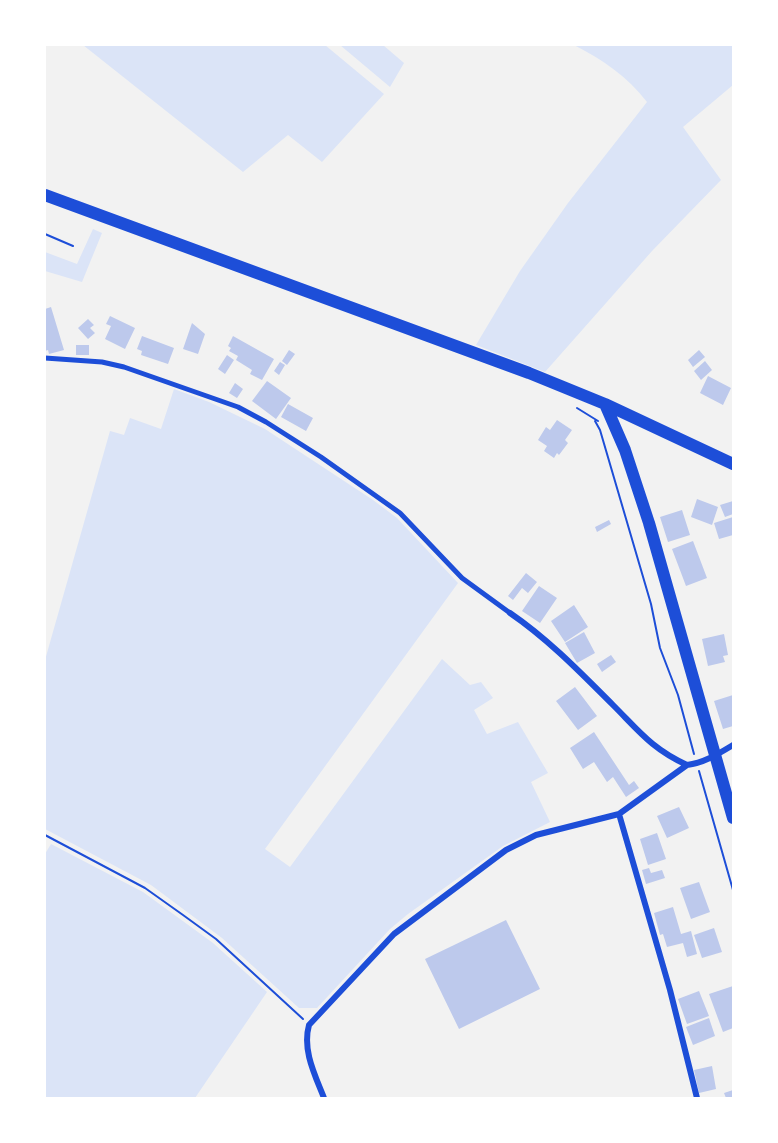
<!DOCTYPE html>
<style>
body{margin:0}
#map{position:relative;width:778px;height:1143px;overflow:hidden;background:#f2f2f2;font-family:Georgia,serif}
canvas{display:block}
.frame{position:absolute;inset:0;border:46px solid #fff;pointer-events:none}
</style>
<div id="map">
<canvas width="778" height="1143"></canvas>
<div class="frame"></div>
</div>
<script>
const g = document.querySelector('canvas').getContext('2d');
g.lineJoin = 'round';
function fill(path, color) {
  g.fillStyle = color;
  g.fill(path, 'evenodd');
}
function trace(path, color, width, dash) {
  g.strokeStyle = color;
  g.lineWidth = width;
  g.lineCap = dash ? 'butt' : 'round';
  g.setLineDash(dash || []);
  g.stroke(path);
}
fill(new Path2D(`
 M 83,45 L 325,45 L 384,94 L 322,162 L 288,135 L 243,172 Z
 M 340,45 L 383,45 L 404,63 L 390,87 Z
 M 574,45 L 733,45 L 733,85 L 683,127 L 721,180 L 652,251 L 545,372 L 476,345 L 520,271 L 568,203 L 647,102 C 627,76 603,60 574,45 Z
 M 93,229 L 102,233 L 82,282 L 45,271 L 45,252 L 77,264 Z
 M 174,389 L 209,402 L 265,429 L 373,500 L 397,518 L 458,583 L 265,849 L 290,867 L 442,659 L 470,685 L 481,682 L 493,698 L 474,710 L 487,734 L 518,722 L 548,773 L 531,782 L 550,822 L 503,846 L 408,914 L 390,929 L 317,1008 L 299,1008 L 222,938 L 151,885 L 45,829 L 45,660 L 110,431 L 124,435 L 130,418 L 161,429 Z
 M 51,844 L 143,892 L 213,943 L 267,992 L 195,1098 L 45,1098 L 45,854 Z`), '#dbe4f7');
fill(new Path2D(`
 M 51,307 L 64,350 L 49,354 L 48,350 L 45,351 L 45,309 Z
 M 110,316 L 135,328 L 125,349 L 105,339 L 111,326 L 106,324 Z
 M 88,319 L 94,325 L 90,328 L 95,333 L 88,339 L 78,328 Z
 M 192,323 L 205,334 L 198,354 L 183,349 Z
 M 142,336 L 174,348 L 168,364 L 141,355 L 142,351 L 137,349 Z
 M 233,336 L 274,359 L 262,380 L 250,374 L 252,370 L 236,360 L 238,356 L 229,351 L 231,348 L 228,346 Z
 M 76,345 L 89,345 L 89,355 L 76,355 Z
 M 289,350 L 295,354 L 287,365 L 282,361 Z
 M 699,350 L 705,357 L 693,367 L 688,360 Z
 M 227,355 L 234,360 L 225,374 L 218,369 Z
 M 705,361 L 712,370 L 701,380 L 694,371 Z
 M 280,362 L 285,365 L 279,375 L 274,371 Z
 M 708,376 L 731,388 L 723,405 L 700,393 Z
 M 267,381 L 291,398 L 276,419 L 252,401 Z
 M 235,383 L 243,389 L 237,398 L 229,393 Z
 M 288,404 L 313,418 L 306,431 L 281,417 Z
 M 557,420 L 572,430 L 565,440 L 568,443 L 559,455 L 557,453 L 554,458 L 544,451 L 547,446 L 538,440 L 546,427 L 550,430 Z
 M 697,499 L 718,507 L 712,525 L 691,517 Z
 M 733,501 L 733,514 L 725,517 L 720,505 Z
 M 682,510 L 690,535 L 668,542 L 660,517 Z
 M 733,517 L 733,535 L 719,539 L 714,523 Z
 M 609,520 L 611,524 L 597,532 L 595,527 Z
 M 693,541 L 707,578 L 686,586 L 672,549 Z
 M 526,573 L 537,582 L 528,593 L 522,588 L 513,600 L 508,596 Z
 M 539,586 L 557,598 L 540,623 L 522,611 Z
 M 574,605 L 588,627 L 565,642 L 551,621 Z
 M 584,632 L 595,653 L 577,663 L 565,643 Z
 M 724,634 L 728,655 L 723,656 L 725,662 L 708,666 L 702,639 Z
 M 611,655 L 616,662 L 602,672 L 597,664 Z
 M 575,687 L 597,716 L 578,730 L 556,701 Z
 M 733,695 L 733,726 L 723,729 L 714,701 Z
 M 594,732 L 629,785 L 634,781 L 639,788 L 626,797 L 613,777 L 607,782 L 594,762 L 583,769 L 570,748 Z
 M 679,807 L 689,828 L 667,838 L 657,816 Z
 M 657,833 L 666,859 L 648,865 L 640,839 Z
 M 649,868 L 651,873 L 662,870 L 665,878 L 646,884 L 642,870 Z
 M 699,882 L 710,912 L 691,919 L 680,888 Z
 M 673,907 L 681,934 L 691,931 L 697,954 L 687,957 L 683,943 L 667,947 L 663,934 L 660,935 L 654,913 Z
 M 506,920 L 540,989 L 459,1029 L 425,959 Z
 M 714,928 L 722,952 L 702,958 L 694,935 Z
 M 733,986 L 733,1028 L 723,1032 L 709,994 Z
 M 699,991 L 709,1016 L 687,1024 L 678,999 Z
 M 709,1018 L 715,1036 L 693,1045 L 686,1027 Z
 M 712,1066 L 716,1089 L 699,1093 L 694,1070 Z
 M 733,1090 L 733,1098 L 726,1098 L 724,1093 Z`), '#bdc9ec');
trace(new Path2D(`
 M 45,234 L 73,246
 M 577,408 L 598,421
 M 595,421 L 600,430 L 651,604 L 660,648 L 678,695 L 694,754
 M 699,771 L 733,890
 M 45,835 L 145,888 L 183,915 L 216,939 L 303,1019`), '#1d4ed8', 2);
trace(new Path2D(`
 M 45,358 L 102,362 L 124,367 L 238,407 L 266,422 L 321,457 L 400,513 L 462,578 L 510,613`), '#1d4ed8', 5);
trace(new Path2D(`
 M 510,613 C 548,639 580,672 613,705 C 639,731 652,749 687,765
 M 619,814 L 670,990 L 697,1098
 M 324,1098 C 315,1075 302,1050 309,1025 L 394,934 L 506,850 L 536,835 L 619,814 L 687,765 C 704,763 718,754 733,745`), '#1d4ed8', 6);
trace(new Path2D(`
 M 45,195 L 529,373 L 605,404 L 733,464
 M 605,404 L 625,450 L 649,523 L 733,818`), '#1d4ed8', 12);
</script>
